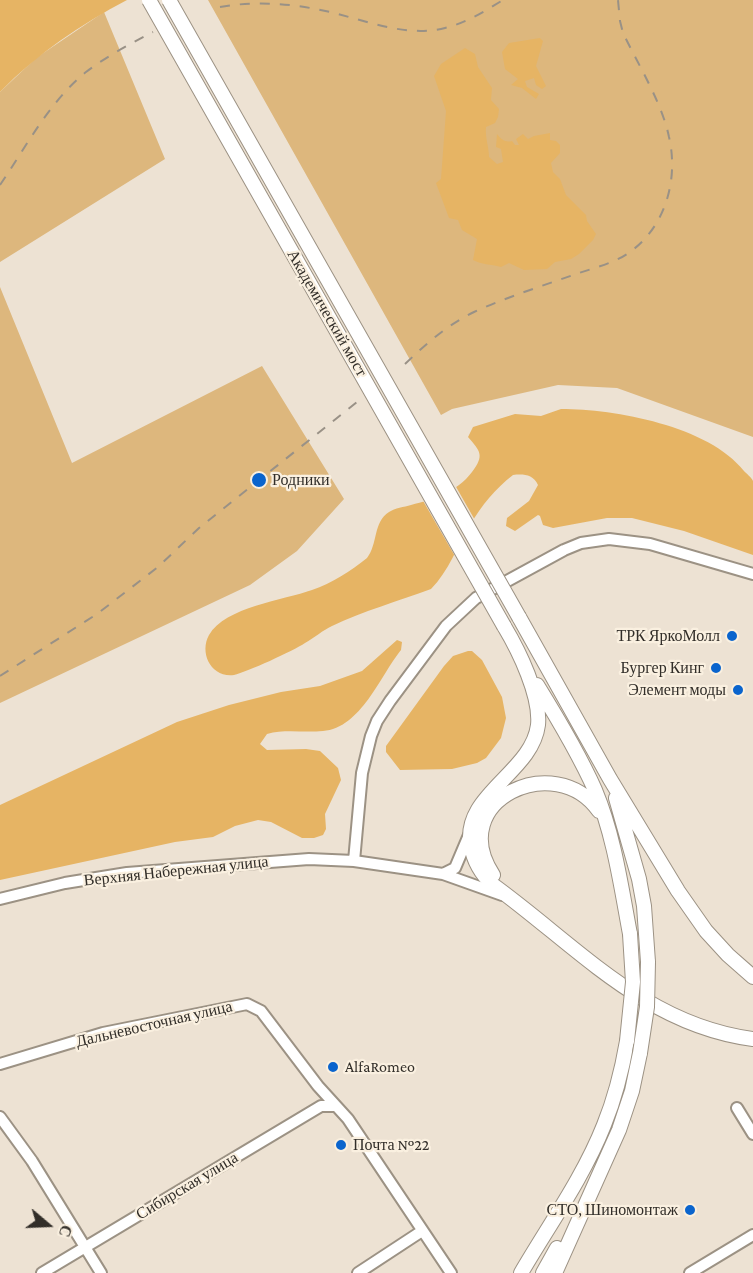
<!DOCTYPE html>
<meta charset="utf-8">
<style>
body{margin:0}
#map{position:relative;width:753px;height:1273px;overflow:hidden;background:#ede2d3;font-family:"Crimson Pro",serif}
canvas{display:block}
.north{position:absolute;left:18px;top:1195px;width:60px;height:60px;-webkit-text-stroke:4px #faf0e0;paint-order:stroke;rotate:109deg;font-size:16px;font-weight:700;line-height:24px;text-align:center;color:#322e29}
.north::after{content:'';display:block;margin:auto;width:21px;height:27px;background:#322e29;clip-path:polygon(50% 0,100% 100%,50% 72%,0 100%)}
</style>
<div id="map">
<canvas width="753" height="1273"></canvas>
<div class="north">С</div>
</div>
<script>
const g = document.querySelector('canvas').getContext('2d');
g.lineJoin = 'round';
function fill(path, color) {
  g.fillStyle = color;
  g.fill(path, 'evenodd');
}
function trace(path, color, width, dash) {
  g.strokeStyle = color;
  g.lineWidth = width;
  g.lineCap = dash ? 'butt' : 'round';
  g.setLineDash(dash || []);
  g.stroke(path);
}
function drawText(font, color, halo, rows, align = 'center') {
  g.font = font + ' "Crimson Pro",serif';
  g.lineWidth = 4.5;
  g.setLineDash([]);
  g.textBaseline = 'middle';
  g.strokeStyle = halo;
  g.fillStyle = color;
  for (const [text, x, y, turn = 0] of rows) {
    g.save();
    g.translate(x, y);
    g.rotate((+turn || 0) * Math.PI / 180);
    g.textAlign = isNaN(turn) ? turn : align;
    if (halo) g.strokeText(text, 0, 0);
    g.fillText(text, 0, 0);
    g.restore();
  }
}
fill(new Path2D(`
 M 208,0 L 753,0 L 753,437 L 617,388 L 558,385 L 452,409 L 441,415 Z
 M 104,12 L 165,159 L 0,262 L 0,92 L 36,58 Z
 M 0,287 L 72,463 L 262,366 L 344,499 L 297,551 L 250,585 L 0,703 Z`), '#ddb77d');
fill(new Path2D(`
 M 0,0 L 127,0 C 81,24 37,54 0,92 Z
 M 540,38 L 543,41 L 536,66 L 546,86 L 542,89 L 536,85 L 534,78 L 525,81 L 527,87 L 539,94 L 536,99 L 522,88 L 511,85 L 518,79 L 505,69 L 502,52 L 509,43 Z
 M 465,48 L 475,54 L 478,67 L 492,88 L 491,100 L 499,109 L 498,117 L 495,123 L 486,127 C 485,138 489,147 489,157 L 497,164 L 503,162 L 501,149 L 496,147 L 497,134 C 501,139 505,143 512,141 L 515,145 L 519,145 L 516,139 L 523,134 L 528,139 L 534,136 L 550,133 L 550,140 L 556,141 L 560,145 L 560,153 L 551,163 L 553,172 L 560,179 L 566,195 L 586,215 L 587,221 L 596,234 L 593,240 L 579,254 L 571,259 L 555,262 L 547,269 L 524,270 L 509,263 L 501,267 C 490,264 482,265 473,260 L 477,239 L 462,230 L 458,220 L 449,218 L 436,183 L 441,179 L 446,111 L 434,76 L 441,64 Z
 M 561,409 C 615,409 709,426 744,471 C 746,473 752,478 753,481 C 753,487 753,544 753,555 L 684,531 L 632,518 L 607,518 L 553,528 L 543,525 L 540,516 L 538,515 L 515,531 L 506,526 L 507,518 L 529,501 L 538,485 C 533,474 523,474 513,475 C 495,489 482,505 470,525 C 457,546 449,571 431,589 C 398,601 364,611 332,626 C 323,630 314,638 305,643 C 293,651 247,672 234,675 C 211,678 199,653 209,635 C 225,607 284,600 312,590 C 332,583 351,571 367,558 C 378,544 373,522 389,512 C 395,508 404,507 411,505 C 434,499 457,492 472,472 C 485,455 480,451 468,437 L 473,427 L 515,414 L 541,416 Z
 M 397,640 L 402,642 L 401,650 C 380,676 361,728 323,731 C 303,733 285,729 267,734 L 260,744 L 267,750 L 306,749 L 320,751 L 338,768 L 341,780 L 325,814 L 326,829 L 323,835 L 314,838 L 302,838 L 271,822 L 258,820 L 235,826 L 213,837 L 175,842 L 0,880 L 0,805 L 177,722 L 229,705 L 281,692 L 320,686 L 362,671 Z
 M 468,651 L 472,651 L 482,660 L 502,697 L 506,718 L 501,738 L 486,758 L 477,763 L 452,769 L 400,770 L 386,752 L 386,746 L 444,666 L 453,656 Z`), '#e6b464');
fill(new Path2D(`
 M 455,485 L 476,522 L 456,558 L 422,499 L 435,496 Z`), '#ede2d3');
const minor = new Path2D(`
 M 354,861 L 362,773 L 371,736 L 377,721 L 390,701 L 446,626 L 476,598 L 564,550 L 581,543 L 609,539 L 650,544 L 753,574
 M 443,874 L 455,868 L 469,835
 M 0,899 L 65,883 L 127,873 L 309,859 L 354,861 L 443,874 L 502,895
 M 0,1064 L 103,1033 L 247,1004 L 261,1011 L 318,1086 L 348,1119 L 451,1273
 M 737,1108 L 753,1134
 M 0,1117 L 32,1161 L 101,1273
 M 42,1273 L 321,1106 L 335,1106
 M 358,1273 L 422,1231
 M 690,1273 L 753,1235`);
const major = new Path2D(`
 M 519,617 L 610,779 L 678,891 L 706,931 L 728,955 L 753,977
 M 504,626 C 519,651 541,696 538,725 C 532,773 461,795 471,846 C 474,862 481,874 493,885 C 577,946 645,1025 753,1039
 M 537,685 C 558,719 579,754 595,790 C 614,835 621,886 630,934
 M 616,798 L 639,879 L 644,906 L 648,962
 M 493,875 C 444,800 556,749 599,811
 M 521,1273 C 549,1225 583,1178 604,1125 C 615,1098 622,1070 627,1041
 M 543,1273 L 557,1248
 M 555,1273 L 619,1130 L 632,1091 L 640,1053`);
trace(minor, '#9c9284', 14);
trace(major, '#9c9284', 16);
trace(minor, '#fff', 10);
trace(major, '#fff', 14);
trace(new Path2D(`
 M 220,7 C 259,0 299,4 338,14 C 372,23 409,37 445,28 C 466,23 485,11 503,0
 M 0,185 C 26,147 49,102 86,72 C 107,56 130,44 153,32
 M 405,364 C 426,344 447,325 474,312 C 507,297 542,286 576,274 C 593,268 612,264 627,254 C 665,229 679,180 669,137 C 662,103 639,66 623,33 L 620,21 L 618,0
 M 0,676 L 97,614 L 158,567 L 199,528 L 357,402`), '#999186', 2, [10, 10]);
const majorBridge = new Path2D(`
 M 149,0 L 504,626
 M 169,0 L 519,617
 M 627,1041 L 633,982 L 630,934
 M 640,1053 L 647,1007 L 648,962`);
trace(majorBridge, '#9c9284', 16, []);
trace(majorBridge, '#fff', 14);
for (const [x, y, r, color] of [
 [259,480,8,"#0a64cd"],
 [732,636,6,"#0a64cd"],
 [716,668,6,"#0a64cd"],
 [738,690,6,"#0a64cd"],
 [333,1067,6,"#0a64cd"],
 [341,1145,6,"#0a64cd"],
 [690,1210,6,"#0a64cd"]
]) {
  const dot = new Path2D();
  dot.arc(x, y, r, 0, 2 * Math.PI);
  g.fillStyle = color;
  g.fill(dot);
  trace(dot, '#faf0e0', 2);
}
drawText('16px', '#322e29', '#faf0e0', [
 ["Академический мост",327,313,60],
 ["Верхняя Набережная улица",176,871,-6],
 ["Дальневосточная улица",154,1024,-13],
 ["Сибирская улица",187,1186,-31]
]);
drawText('16px', '#322e29', '#faf0e0', [
 ["Родники",272,480,"left"],
 ["ТРК ЯркоМолл",720,636],
 ["Бургер Кинг",704,668],
 ["Элемент моды",726,690],
 ["AlfaRomeo",345,1067,"left"],
 ["Почта №22",353,1145,"left"],
 ["СТО, Шиномонтаж",678,1210]
], 'right');
</script>
